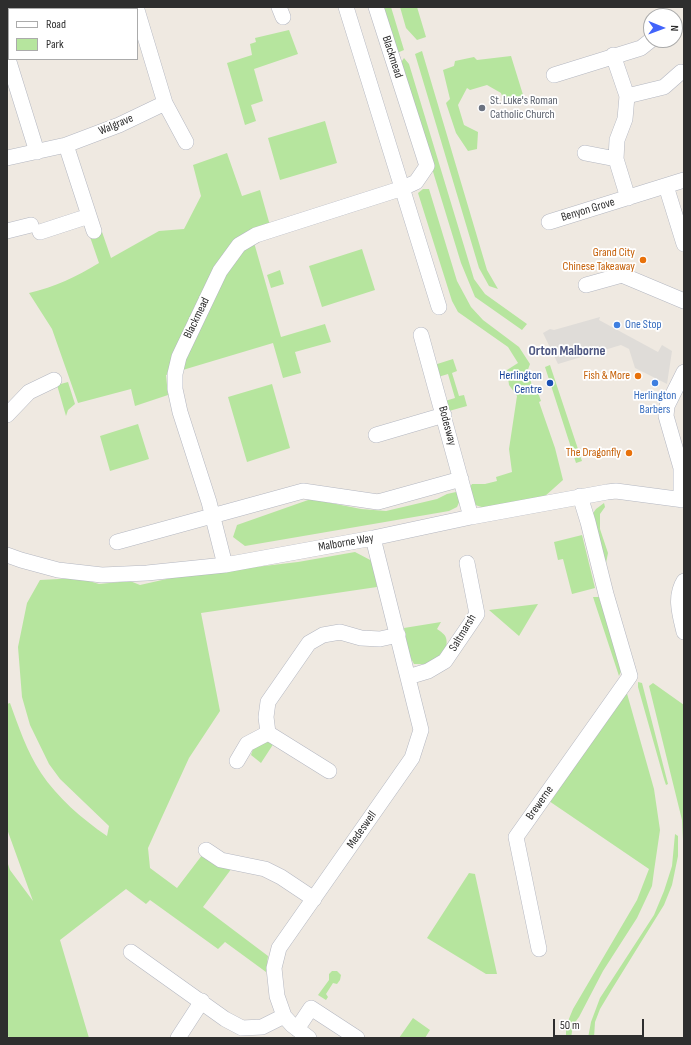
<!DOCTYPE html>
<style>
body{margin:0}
#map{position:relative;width:691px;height:1045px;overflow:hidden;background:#efe9e1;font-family:"Sofia Sans Condensed",sans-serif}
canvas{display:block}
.frame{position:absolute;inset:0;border:8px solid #2e2e2e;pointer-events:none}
.legend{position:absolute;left:8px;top:8px;width:130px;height:52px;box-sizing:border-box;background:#fff;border:1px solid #ababab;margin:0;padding:5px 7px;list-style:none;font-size:12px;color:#2e2e2e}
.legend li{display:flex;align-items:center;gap:8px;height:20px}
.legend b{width:20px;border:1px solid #ababab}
.north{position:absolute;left:643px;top:8px;width:40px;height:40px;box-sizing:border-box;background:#fff;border:1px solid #ababab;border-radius:50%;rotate:91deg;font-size:11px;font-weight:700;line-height:16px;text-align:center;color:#2e2e2e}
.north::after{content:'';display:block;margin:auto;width:14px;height:18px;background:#4264fb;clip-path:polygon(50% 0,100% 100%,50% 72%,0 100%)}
.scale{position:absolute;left:553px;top:1019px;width:91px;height:18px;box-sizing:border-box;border:2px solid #2e2e2e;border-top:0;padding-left:5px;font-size:12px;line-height:14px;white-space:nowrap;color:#2e2e2e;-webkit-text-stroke:3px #fff;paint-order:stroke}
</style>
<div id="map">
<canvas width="691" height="1045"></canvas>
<div class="frame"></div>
<ul class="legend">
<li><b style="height:5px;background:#fff"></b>Road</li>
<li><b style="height:11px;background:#b6e59e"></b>Park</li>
</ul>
<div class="north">N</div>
<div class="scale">50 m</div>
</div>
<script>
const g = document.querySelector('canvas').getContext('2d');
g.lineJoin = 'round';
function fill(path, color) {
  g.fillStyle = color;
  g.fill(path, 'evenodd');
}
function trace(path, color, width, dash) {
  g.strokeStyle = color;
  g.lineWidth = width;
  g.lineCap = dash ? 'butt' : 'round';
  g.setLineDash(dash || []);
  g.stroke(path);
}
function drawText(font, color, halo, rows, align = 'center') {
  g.font = font + ' "Sofia Sans Condensed",sans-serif';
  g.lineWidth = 3.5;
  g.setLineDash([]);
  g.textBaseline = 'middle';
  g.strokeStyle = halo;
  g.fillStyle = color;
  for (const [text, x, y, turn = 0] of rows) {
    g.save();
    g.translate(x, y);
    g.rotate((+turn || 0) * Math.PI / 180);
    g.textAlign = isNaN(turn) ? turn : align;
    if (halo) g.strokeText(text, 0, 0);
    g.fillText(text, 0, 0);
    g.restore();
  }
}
fill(new Path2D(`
 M 382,7 L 391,7 L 404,50 L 397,53 Z
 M 400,7 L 417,7 L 426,37 L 417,40 L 406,28 Z
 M 289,30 L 298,54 L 254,69 L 263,101 L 251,105 L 256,121 L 245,125 L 227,63 L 252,55 L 250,44 L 256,42 L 255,38 Z
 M 422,51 L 487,270 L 498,289 L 489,286 L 479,268 L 415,54 Z
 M 511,56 L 524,98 L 505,104 L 501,93 L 487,85 L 470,90 L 467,88 L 458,105 L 464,125 L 478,132 L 477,149 L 468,151 L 456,133 L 446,103 L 450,99 L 443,70 L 454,66 L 455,61 L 474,57 L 477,60 Z
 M 404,58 L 409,64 L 474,279 L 485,294 L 527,324 L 522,330 L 475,297 L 461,263 L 400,64 Z
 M 325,121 L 337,163 L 280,180 L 268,138 Z
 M 227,153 L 242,196 L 260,190 L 271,229 L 253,239 L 281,337 L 325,324 L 331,342 L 295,352 L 301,373 L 283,378 L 273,343 L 166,375 L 168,395 L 135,406 L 131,389 L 78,403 L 52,329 L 29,293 C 55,287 76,277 99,263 L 89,234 L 101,229 L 111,258 L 159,231 L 184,229 L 201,196 L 193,165 Z
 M 423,189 L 429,189 L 457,281 L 471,307 L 483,320 L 519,347 L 530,364 L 526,375 L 529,374 L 532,386 L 536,387 L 541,401 L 539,402 L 555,448 L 563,480 L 544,497 L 488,509 L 472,504 L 468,490 L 472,484 L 485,484 L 497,481 L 496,477 L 512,472 L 509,449 L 517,396 L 509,385 L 507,370 L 518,363 L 508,347 L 458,312 L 452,301 L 418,193 Z
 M 362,249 L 375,290 L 322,307 L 309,266 Z
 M 280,270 L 284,284 L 271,288 L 267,275 Z
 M 453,359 L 457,371 L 452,373 L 459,396 L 464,395 L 467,406 L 449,411 L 445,401 L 455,398 L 448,374 L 438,377 L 434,365 Z
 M 550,365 L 582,461 L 576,463 L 545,367 Z
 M 68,382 L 75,404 L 68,410 L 66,416 L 57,385 Z
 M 272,384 L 290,448 L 247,462 L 228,397 Z
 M 138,424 L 149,459 L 110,471 L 100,436 Z
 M 456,492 L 461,498 L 457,507 L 449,511 L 245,546 L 233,537 L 237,525 L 311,499 L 361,509 L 386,511 L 437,499 L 447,494 Z
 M 604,503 L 605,507 L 600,514 L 600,529 L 608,553 L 606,563 L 591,516 L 596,509 Z
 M 582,535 L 595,588 L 572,594 L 563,559 L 558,560 L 554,542 Z
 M 355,552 L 374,562 L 377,587 L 201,613 L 220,711 L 189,758 L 162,817 L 148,848 L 150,868 L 177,888 L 206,850 L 232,868 L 203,907 L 268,956 L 266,972 L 225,942 L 218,949 L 150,900 L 146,904 L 126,889 L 60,940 L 89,1038 L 9,1038 L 7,1033 L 7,861 L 10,870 L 33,901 L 7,829 L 7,704 L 10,703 C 18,725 27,752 41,773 C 57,797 82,819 107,836 L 109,826 L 60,779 L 49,764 L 30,725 L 22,697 L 18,647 L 27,603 L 40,580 L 79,578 L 99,584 L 130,581 L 140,585 L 180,576 L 298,562 Z
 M 593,597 L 599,597 L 622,669 L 619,676 Z
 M 538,604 L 519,636 L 489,610 Z
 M 441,622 L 437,629 C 441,632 445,634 446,638 C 449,647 441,659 433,662 C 427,665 420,664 414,664 L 409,655 L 404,628 Z
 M 638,682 L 642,683 L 668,784 L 666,785 L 664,779 L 638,687 Z
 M 653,683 L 684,705 L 684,861 L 682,820 L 649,686 Z
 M 626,690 L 654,789 L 660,830 L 654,871 L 652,886 L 637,918 L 603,971 L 579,1017 L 573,1025 L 571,1038 L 566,1038 L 566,1026 L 573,1009 L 637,900 L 649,869 L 549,801 Z
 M 267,738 L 274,743 L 261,763 L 251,755 L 253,749 Z
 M 675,834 L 678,836 L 678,856 L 672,885 L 664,905 L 612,989 L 600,1009 L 595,1022 L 594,1038 L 588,1038 L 591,1022 L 600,998 L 654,915 L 664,891 L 672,866 Z
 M 469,873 L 475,874 L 497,974 L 486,974 L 427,938 Z
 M 332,971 L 337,971 L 341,975 L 340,980 L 337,984 L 333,983 L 326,994 L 328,997 L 326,1000 L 318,995 L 329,980 L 329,974 Z
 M 413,1018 L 430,1030 L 425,1038 L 399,1038 Z`), '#b6e59e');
fill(new Path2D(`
 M 600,317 L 599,320 L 658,352 L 662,345 L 672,351 L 667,384 L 635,368 L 629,349 L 621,345 L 558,364 L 543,333 L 550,329 L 554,330 Z`), '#dfdcd8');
const minor = new Path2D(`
 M 279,7 L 283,17
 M 346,7 L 439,307
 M 137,10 L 165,103 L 186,142
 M 613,55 L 627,96 L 625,119 L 617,140 L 616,159 L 628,198
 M 9,62 L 37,152
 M 554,75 L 641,48 L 651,40
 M 627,96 L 664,87 L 681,72
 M 66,145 L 94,231
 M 585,153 L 616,159
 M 7,158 L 66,145 L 119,125 L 165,103
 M 666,186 L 684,244
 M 549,222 L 684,180
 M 7,231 L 31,225
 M 40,232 L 89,216
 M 586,285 L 622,275 L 684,301
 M 421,335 L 471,517
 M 7,415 L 29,392 L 54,380
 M 376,435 L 444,415
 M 681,500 L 681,468 L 666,416 L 667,406 L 684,372
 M 117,542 L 303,491 L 378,502 L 461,479
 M 7,555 L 21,560 L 58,570 L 102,575 L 147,573 L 225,565 L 373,538 L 471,517 L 607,492 L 616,491 L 684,500
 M 225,565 L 209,502 L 180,412 L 175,389 L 175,374 L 179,357 L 220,271 L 239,245 L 256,235 L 403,188 L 416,182 L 427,166 L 376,7
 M 684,581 C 674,597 680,615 684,632
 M 408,677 L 428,671 L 445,661 L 477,614 L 467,563
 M 237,761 L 247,744 L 268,733
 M 329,771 L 268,733 L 266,717 L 268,702 L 309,643 L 323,635 L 340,632 L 361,638 L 380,639 L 398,635
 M 206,850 L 221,860 L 265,869 L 281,877 L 314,899
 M 539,949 L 516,837 L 630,676 L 606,594 L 588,522 L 580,496
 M 131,952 L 225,1019 L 242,1028 L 262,1027 L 284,1016
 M 297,1029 L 311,1008 L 357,1038
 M 178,1038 L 202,1001
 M 309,1038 L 292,1025 L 284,1016 L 277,996 L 274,968 L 279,948 L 412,758 L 421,730 L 373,538`);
trace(minor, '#b4b7c1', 16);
trace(minor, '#fff', 15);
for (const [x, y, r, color] of [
 [482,108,4,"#6b7280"],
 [643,260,4,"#e8710a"],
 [617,325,4,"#3f7fe0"],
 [638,376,4,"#e8710a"],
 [550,383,4,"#1a4fb4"],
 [655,383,4,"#3f7fe0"],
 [629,453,4,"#e8710a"]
]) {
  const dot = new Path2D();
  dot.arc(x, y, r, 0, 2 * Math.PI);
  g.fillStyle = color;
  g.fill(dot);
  trace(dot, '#fff', 1.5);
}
drawText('12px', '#2e2e2e', '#fff', [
 ["Blackmead",392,57,72],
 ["Walgrave",116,125,-23],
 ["Benyon Grove",588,210,-17],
 ["Blackmead",197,318,-64],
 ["Bodesway",447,426,75],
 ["Malborne Way",346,543,-10],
 ["Saltmarsh",463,633,-59],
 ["Brewerne",540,803,-55],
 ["Medeswell",362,830,-55]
]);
drawText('12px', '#5b616d', '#fff', [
 ["St. Luke's Roman",490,101],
 ["Catholic Church",490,115]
], 'left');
drawText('12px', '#c56008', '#fff', [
 ["Grand City",635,253],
 ["Chinese Takeaway",635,267],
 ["Fish & More",630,376],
 ["The Dragonfly",621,453]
], 'right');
drawText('12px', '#366cbe', '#fff', [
 ["One Stop",625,325],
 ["Herlington",655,396,"center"],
 ["Barbers",655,410,"center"]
], 'left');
drawText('12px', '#164399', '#fff', [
 ["Herlington",542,376],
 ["Centre",542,390]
], 'right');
drawText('bold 14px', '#4d5680', '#fff', [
 ["Orton Malborne",567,351]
]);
</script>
